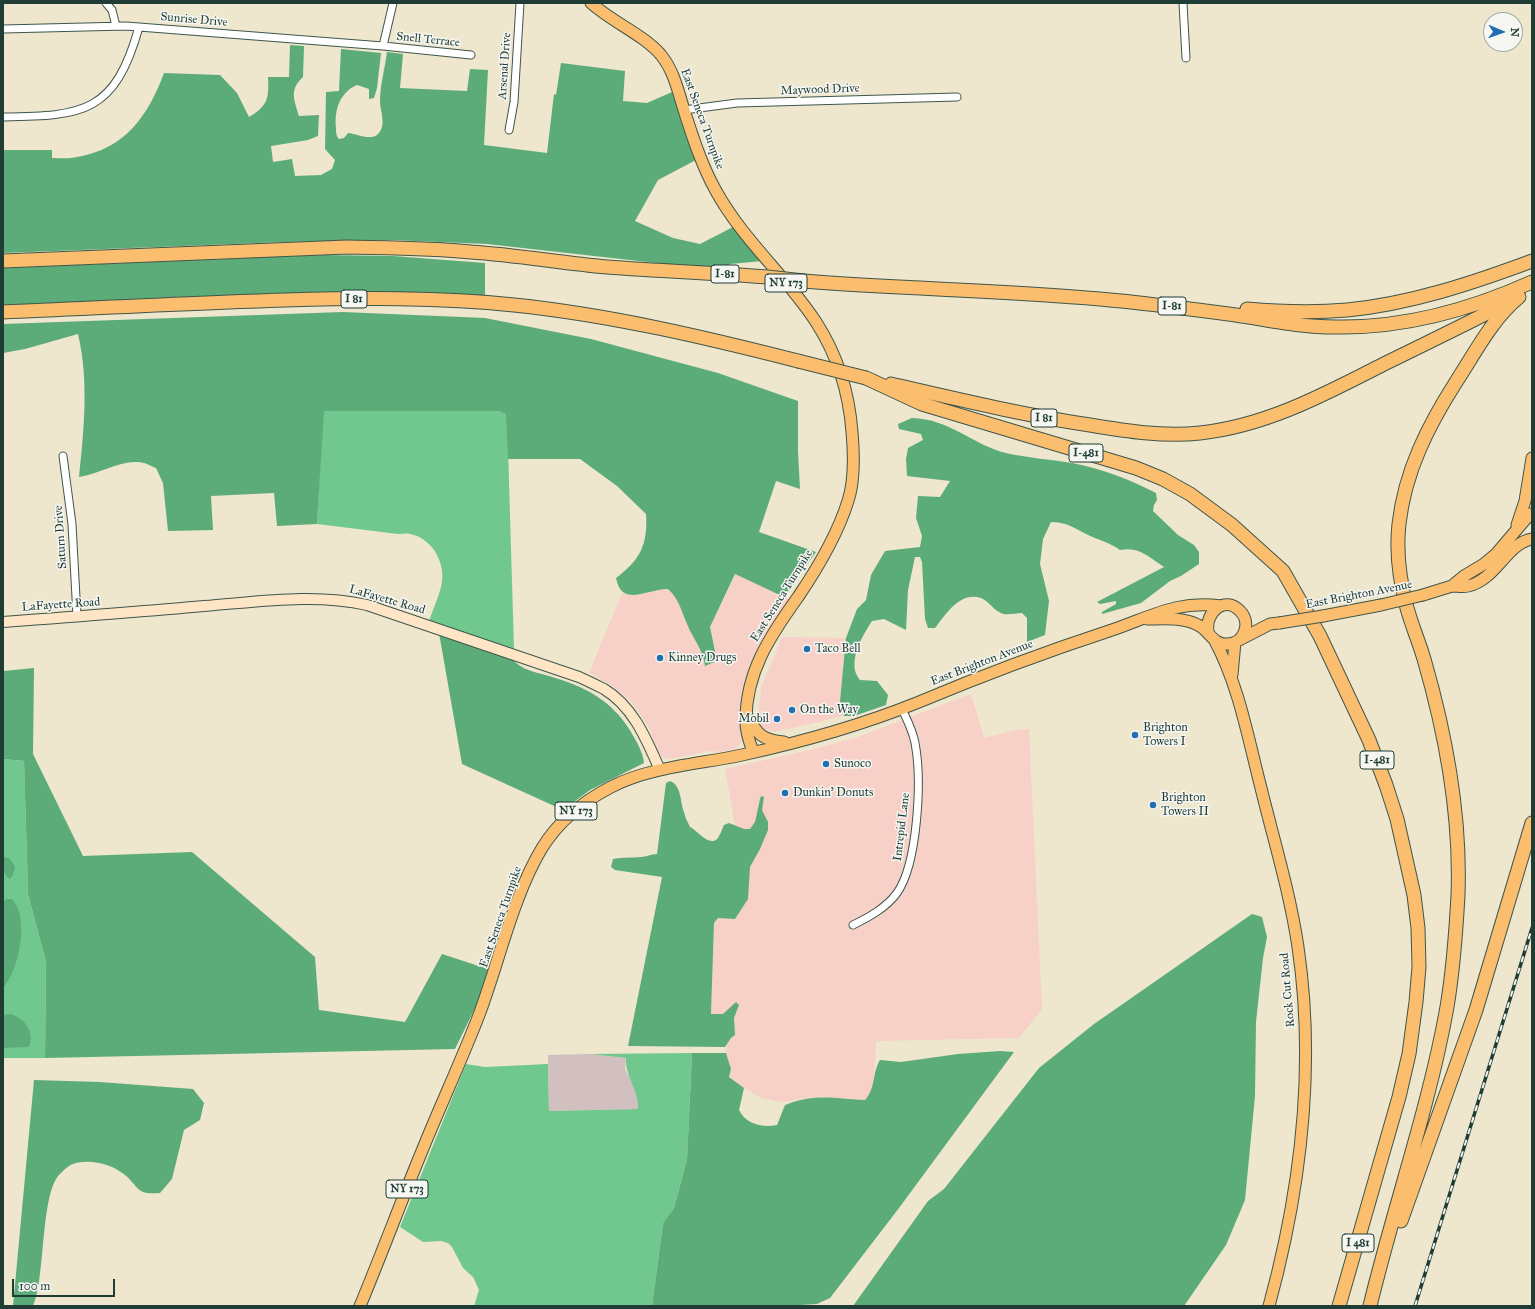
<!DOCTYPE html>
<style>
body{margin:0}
#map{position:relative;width:1535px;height:1309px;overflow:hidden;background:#eee6cd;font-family:"IM FELL Great Primer",serif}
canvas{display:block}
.frame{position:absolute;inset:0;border:4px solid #1f3d34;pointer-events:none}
.north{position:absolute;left:1483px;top:12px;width:40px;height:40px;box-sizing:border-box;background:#f6f6f2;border:1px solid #a0aca6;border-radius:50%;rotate:92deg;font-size:11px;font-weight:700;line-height:16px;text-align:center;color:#1f3d34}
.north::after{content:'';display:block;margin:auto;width:14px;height:18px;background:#1f6fb2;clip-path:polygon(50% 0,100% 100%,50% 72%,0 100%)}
.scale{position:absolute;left:12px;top:1279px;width:103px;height:18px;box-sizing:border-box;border:2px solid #1f3d34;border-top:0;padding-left:5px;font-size:12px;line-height:14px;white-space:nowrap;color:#1f3d34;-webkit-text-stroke:3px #f6f6f2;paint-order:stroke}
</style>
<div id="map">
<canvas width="1535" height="1309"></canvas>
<div class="frame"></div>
<div class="north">N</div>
<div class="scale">100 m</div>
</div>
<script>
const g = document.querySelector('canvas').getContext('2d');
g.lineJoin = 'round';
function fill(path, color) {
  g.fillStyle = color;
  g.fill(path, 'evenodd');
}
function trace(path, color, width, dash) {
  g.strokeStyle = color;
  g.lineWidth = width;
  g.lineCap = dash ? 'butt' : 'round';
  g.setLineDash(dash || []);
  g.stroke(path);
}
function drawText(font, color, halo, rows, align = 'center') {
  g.font = font + ' "IM FELL Great Primer",serif';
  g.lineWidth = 3;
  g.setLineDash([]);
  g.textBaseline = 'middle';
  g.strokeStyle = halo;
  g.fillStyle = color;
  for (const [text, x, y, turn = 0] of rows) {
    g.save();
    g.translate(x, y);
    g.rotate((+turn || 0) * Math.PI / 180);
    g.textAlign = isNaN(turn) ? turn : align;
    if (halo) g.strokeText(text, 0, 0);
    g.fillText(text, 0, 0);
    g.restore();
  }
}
fill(new Path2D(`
 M 736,574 L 790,600 L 776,617 L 759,645 L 749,673 L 742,741 L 735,749 L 721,752 L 710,751 L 669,759 L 664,758 L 659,754 L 649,727 L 632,703 L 612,686 L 589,673 L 622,593 L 632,596 L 655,589 L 668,589 L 675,595 L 681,606 L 687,624 L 704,655 L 705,665 L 717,661 L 710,627 Z
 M 782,637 L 846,638 L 840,701 L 844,716 L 775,732 L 764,730 L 760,725 L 758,719 L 761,688 Z
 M 971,694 L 984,738 L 1015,730 L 1029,729 L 1042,1009 L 1019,1038 L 876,1041 L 874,1082 L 871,1093 L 865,1100 L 815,1097 L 781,1102 L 761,1098 L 734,1082 L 729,1076 L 731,1069 L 726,1053 L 727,1043 L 711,1014 L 714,923 L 718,918 L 730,845 L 735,825 L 725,769 L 814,749 L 855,738 Z`), '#f7d1c7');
fill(new Path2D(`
 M 590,1054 L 626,1058 L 625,1069 L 638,1095 L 638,1109 L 549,1111 L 548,1055 Z`), '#d2bfc0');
fill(new Path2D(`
 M 323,411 L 498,411 L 507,414 L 514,649 L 429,621 C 433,610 438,598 441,587 C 447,565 433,538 410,534 C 407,533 402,534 398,534 L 317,524 Z
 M 3,759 L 24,761 L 28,894 L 46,962 L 45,1058 L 3,1058 L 3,871 L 4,872 L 9,858 L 3,856 Z
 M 692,1053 L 687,1159 L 674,1208 L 663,1223 L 652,1306 L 474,1306 L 479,1290 L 473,1277 L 463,1268 L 452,1247 L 448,1243 L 441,1241 L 423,1242 L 400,1227 L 466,1064 L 485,1067 L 548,1064 L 549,1111 L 638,1109 C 639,1089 625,1078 626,1058 L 590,1054 Z`), '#70c88e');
fill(new Path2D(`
 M 290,45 L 304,46 L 303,77 C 289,90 294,99 299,116 L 319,115 L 318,136 L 308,140 L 271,146 L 273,162 L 292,159 L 295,176 L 321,175 L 332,169 L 335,160 L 325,149 L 326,92 L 339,91 L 341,49 L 381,53 L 377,88 L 374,98 L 369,99 L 369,89 L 357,85 C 340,92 334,110 336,128 C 336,132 336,136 339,139 L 344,138 L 348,133 C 357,134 371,141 378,134 C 387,125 380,111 380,101 C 380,85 385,68 387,52 L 403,54 L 400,88 L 467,91 L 470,69 L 488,70 L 484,145 L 547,153 L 554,94 L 556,95 L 561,63 L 625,71 L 623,101 L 647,103 L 672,92 L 696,160 L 658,180 L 635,221 L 673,238 L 700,244 L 733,227 L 762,261 L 730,264 L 728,271 L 487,244 L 392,240 L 284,242 L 3,253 L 3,150 L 52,150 L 52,158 C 60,158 69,159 77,157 C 125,149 148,116 164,73 L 220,75 L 237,93 L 249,117 C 268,106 269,98 268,77 L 289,77 Z
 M 324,255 L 393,256 L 485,263 L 485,300 L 361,291 L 3,305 L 3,268 Z
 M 343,312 L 485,318 L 591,339 L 718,373 L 798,401 L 798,452 L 800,489 L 776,481 L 759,532 L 816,552 L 784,597 L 735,574 L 710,627 L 717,661 L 705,666 C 703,649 693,639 687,624 C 681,610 679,599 668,589 C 646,589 622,608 616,578 C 640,560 648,545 646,514 L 617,486 L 580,459 L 508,459 L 506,414 L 498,411 L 324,411 L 317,524 L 277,526 L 274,493 L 211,496 L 213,530 L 168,531 L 163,483 L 156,468 C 151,466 144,462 138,462 C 118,461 99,474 79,477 C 84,430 89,380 78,334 L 25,349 L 3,353 L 3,324 Z
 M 912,418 C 950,419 971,444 1006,453 C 1027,458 1050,459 1072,463 C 1100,468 1131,480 1156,493 L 1157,500 L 1154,505 L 1153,511 L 1178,535 L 1194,545 L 1199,552 L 1199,564 L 1181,576 L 1170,581 L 1141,603 L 1102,614 L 1102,612 L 1116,604 L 1116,601 L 1100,604 L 1097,602 L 1164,567 C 1149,557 1139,546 1120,550 C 1109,542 1098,540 1086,534 C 1073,527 1066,522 1051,522 L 1043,539 L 1040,564 L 1049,601 L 1045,635 L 1027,642 L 1027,618 L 1022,613 C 1015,613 1007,616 1001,613 C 993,610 989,601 981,598 C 960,591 946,614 935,628 L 928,628 L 925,619 L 922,562 L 920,557 L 915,557 L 908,590 L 906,630 L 884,619 L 872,621 C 862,636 846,664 860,680 L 877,681 L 888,695 L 886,705 L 854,716 L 844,716 L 840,701 L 846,638 L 857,609 L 866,600 L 871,575 L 885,551 L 920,547 L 922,536 L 916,518 L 918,496 L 940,497 L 950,481 L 907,476 L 906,459 L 908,448 L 923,440 L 921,434 L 899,429 L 898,424 Z
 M 439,633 L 511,658 C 521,670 535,672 549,676 C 584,686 612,700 631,732 C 636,741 643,752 644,763 L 590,790 L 563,810 L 462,764 Z
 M 34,668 L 33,754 L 83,856 L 192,852 L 315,957 L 319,1010 L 405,1022 L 442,954 L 491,970 L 482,994 L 455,1049 L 45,1058 L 46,962 L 28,894 L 24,761 L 3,759 L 4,671 Z
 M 670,781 C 682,786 680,802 684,812 C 685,818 688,822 690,827 C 697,830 709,847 717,839 C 720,836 722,829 724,825 L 729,823 L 744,829 L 750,829 L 755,822 L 760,799 L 761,796 L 764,797 L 762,810 L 768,822 L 768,830 L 760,849 L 750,867 L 748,899 L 735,919 L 718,918 L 714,923 L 711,1014 L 723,1014 L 736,1002 L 739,1005 L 734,1018 L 735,1035 L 731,1038 L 725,1047 L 628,1046 L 662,877 L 615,870 L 611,867 L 613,859 C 623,857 632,858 641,857 C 646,857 651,854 657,854 L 666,783 Z
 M 3,856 L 9,858 L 15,866 L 13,875 L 10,879 C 2,874 3,866 3,856 Z
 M 6,899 L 12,899 C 30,918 19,970 3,988 L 3,903 Z
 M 1252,914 L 1262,917 L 1267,937 L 1263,958 L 1256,1022 L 1255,1096 L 1245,1200 L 1226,1245 L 1184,1306 L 853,1306 L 928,1201 L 944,1189 L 1039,1068 L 1094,1024 Z
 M 10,1014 C 25,1018 35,1032 29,1047 L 3,1048 L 3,1015 Z
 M 1000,1051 L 1014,1052 L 899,1208 L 830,1298 L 817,1304 L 785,1306 L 652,1306 L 663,1223 L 674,1208 L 687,1159 L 692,1053 L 726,1053 L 731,1069 L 729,1077 L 744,1088 L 739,1110 C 746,1124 762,1128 777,1125 L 785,1105 C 816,1093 834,1099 865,1100 C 876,1088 872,1073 880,1060 L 901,1062 L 958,1054 Z
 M 34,1080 L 100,1082 L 193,1089 L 204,1103 L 200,1120 L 184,1130 L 172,1179 L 160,1193 C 136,1195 140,1188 125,1175 C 113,1164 88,1158 73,1164 C 69,1165 64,1170 61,1173 C 40,1190 46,1277 33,1306 L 13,1306 Z`), '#5cac79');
const street = new Path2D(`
 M 106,3 L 112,10 L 116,26
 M 1183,3 L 1186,58
 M 3,29 L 126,26 L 383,46 L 471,55
 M 383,46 L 393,3
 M 684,110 L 737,103 L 957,97
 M 3,117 C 84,116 115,113 139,27
 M 509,130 L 514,102 L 520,3
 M 63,456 L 72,524 L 77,616
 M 853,925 C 869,917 886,908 897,893 C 918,863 922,779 915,743 C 913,731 907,720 902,709`);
const secondary = new Path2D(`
 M 3,622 C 70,617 137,612 204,606 C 258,602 314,593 367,605 L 579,677 C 588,681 596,685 604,689 C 634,707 647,741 660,770`);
const primary = new Path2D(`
 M 591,3 C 612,22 644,35 661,55 C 674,71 678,91 684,110 C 693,138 702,166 716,191 C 743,240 786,276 816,322 C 838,356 849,392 852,432 C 854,454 855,480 848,501 C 838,533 817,569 798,597 C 770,636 745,673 746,723 C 746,733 750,743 753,752
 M 1517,525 L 1525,501 L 1532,458
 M 1452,586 C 1457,586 1463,587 1468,586 C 1496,580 1507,543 1532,539
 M 1423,595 L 1452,586 L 1464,576 L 1484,564 L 1496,554 L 1530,514
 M 1323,616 L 1381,605
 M 1147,619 C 1164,619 1182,617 1198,625 C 1209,630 1213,645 1227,644 C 1244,644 1252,623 1240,611 C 1225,595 1205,612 1208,631
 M 1239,640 L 1270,624 L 1279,623
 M 1215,641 C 1239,686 1248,738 1261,788 C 1274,841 1290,893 1298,947 C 1316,1069 1301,1189 1269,1306
 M 1232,675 L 1235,642
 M 747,716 C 758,735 762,740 784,742
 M 360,1306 C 382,1253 402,1199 424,1146 C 442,1102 462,1059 479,1015 C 499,962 513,896 542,848 C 558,822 584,801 611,787 C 649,767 700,764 742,755 C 802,742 862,725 919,702 C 981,676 1045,652 1109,631 C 1151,617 1176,600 1221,606`);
const highway = new Path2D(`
 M 3,261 L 347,247 C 389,248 430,248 471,252 C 517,255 561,263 607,267 C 660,271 713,273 767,277
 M 804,281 C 902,289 1001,290 1100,299 C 1145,303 1191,309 1236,315 C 1271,321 1307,328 1343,327 C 1409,327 1472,309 1532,282
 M 1247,309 C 1280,312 1314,313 1347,310 C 1410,304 1473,283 1532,261
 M 3,312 C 97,308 191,303 285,300 C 361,298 438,297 514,305 C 610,315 704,337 798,361
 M 866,378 L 922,404 L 1136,468 L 1163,479 L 1190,494 L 1232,525 L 1283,571 L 1320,636 L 1369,740 L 1386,785 L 1397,819 L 1414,895 L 1418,928 L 1419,967 L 1416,1002 L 1409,1054 L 1399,1097 L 1339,1306
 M 891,384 C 957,399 1023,415 1090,425 C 1126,431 1163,437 1200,433 C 1267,426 1327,393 1386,363 C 1427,343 1468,323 1509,302
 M 1401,1221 L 1476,1010 L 1532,823
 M 1370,1306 C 1394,1206 1429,1108 1447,1007 C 1453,971 1456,932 1458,895 C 1461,816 1446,735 1424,659 C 1419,642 1412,626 1407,608 C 1400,582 1396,551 1399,524 C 1405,471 1428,426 1456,382 C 1475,353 1492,319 1519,297`);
trace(street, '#3e564b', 9);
trace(secondary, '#3e564b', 12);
trace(primary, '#3e564b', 13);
trace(highway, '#3e564b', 15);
trace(street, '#fff', 7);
trace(secondary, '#fde5c5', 10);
trace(primary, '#fbbd6e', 11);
trace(highway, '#fbbd6e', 13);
const rail = new Path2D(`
 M 1415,1306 L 1532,928`);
trace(rail, '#1f3d34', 3.5);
trace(rail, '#f6f6f2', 2, [6]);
const primaryBridge = new Path2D(`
 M 1381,605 L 1423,595
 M 1279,623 L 1323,616`);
const highwayBridge = new Path2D(`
 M 767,277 L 804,281
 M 798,361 L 866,378`);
trace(primaryBridge, '#3e564b', 13, []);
trace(highwayBridge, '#3e564b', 15, []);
trace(primaryBridge, '#fbbd6e', 11);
trace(highwayBridge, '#fbbd6e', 13);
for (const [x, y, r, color] of [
 [807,649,4,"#1f6fb2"],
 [660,658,4,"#1f6fb2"],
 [792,710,4,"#1f6fb2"],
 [777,719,4,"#1f6fb2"],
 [1135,735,4,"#1f6fb2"],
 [826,764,4,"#1f6fb2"],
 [785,793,4,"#1f6fb2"],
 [1153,805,4,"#1f6fb2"]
]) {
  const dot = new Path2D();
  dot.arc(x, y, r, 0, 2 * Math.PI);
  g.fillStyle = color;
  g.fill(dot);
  trace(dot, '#f6f6f2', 1.5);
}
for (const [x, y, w] of [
 [725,274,28],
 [786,283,42],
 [354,299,26],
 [1172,306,28],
 [1044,418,26],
 [1086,453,34],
 [1377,760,34],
 [576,811,42],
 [407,1189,42],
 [1358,1243,32]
]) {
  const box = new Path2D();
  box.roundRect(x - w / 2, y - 9, w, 18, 3);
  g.fillStyle = '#f6f6f2';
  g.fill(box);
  trace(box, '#1f3d34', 1);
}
drawText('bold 11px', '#1f3d34', null, [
 ["I-81",725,274],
 ["NY 173",786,283],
 ["I 81",354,299],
 ["I-81",1172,306],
 ["I 81",1044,418],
 ["I-481",1086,453],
 ["I-481",1377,760],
 ["NY 173",576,811],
 ["NY 173",407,1189],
 ["I 481",1358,1243]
]);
drawText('12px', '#1f3d34', '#f6f6f2', [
 ["Sunrise Drive",194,20,5],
 ["Snell Terrace",428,40,6],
 ["Arsenal Drive",505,66,-86],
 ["Maywood Drive",820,90,-2],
 ["East Seneca Turnpike",702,119,70],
 ["Saturn Drive",61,537,-94],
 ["East Brighton Avenue",1359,595,-11],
 ["East Seneca Turnpike",782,596,-58],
 ["LaFayette Road",387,600,16],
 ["LaFayette Road",61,605,-4],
 ["East Brighton Avenue",982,663,-21],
 ["Intrepid Lane",902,827,-83],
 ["East Seneca Turnpike",501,917,-71],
 ["Rock Cut Road",1288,990,-95]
]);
drawText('12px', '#1f3d34', '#f6f6f2', [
 ["Taco Bell",815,649],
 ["Kinney Drugs",668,658],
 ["On the Way",800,710],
 ["Mobil",769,719,"right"],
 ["Brighton",1143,728],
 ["Towers I",1143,742],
 ["Sunoco",834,764],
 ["Dunkin' Donuts",793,793],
 ["Brighton",1161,798],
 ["Towers II",1161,812]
], 'left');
</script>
